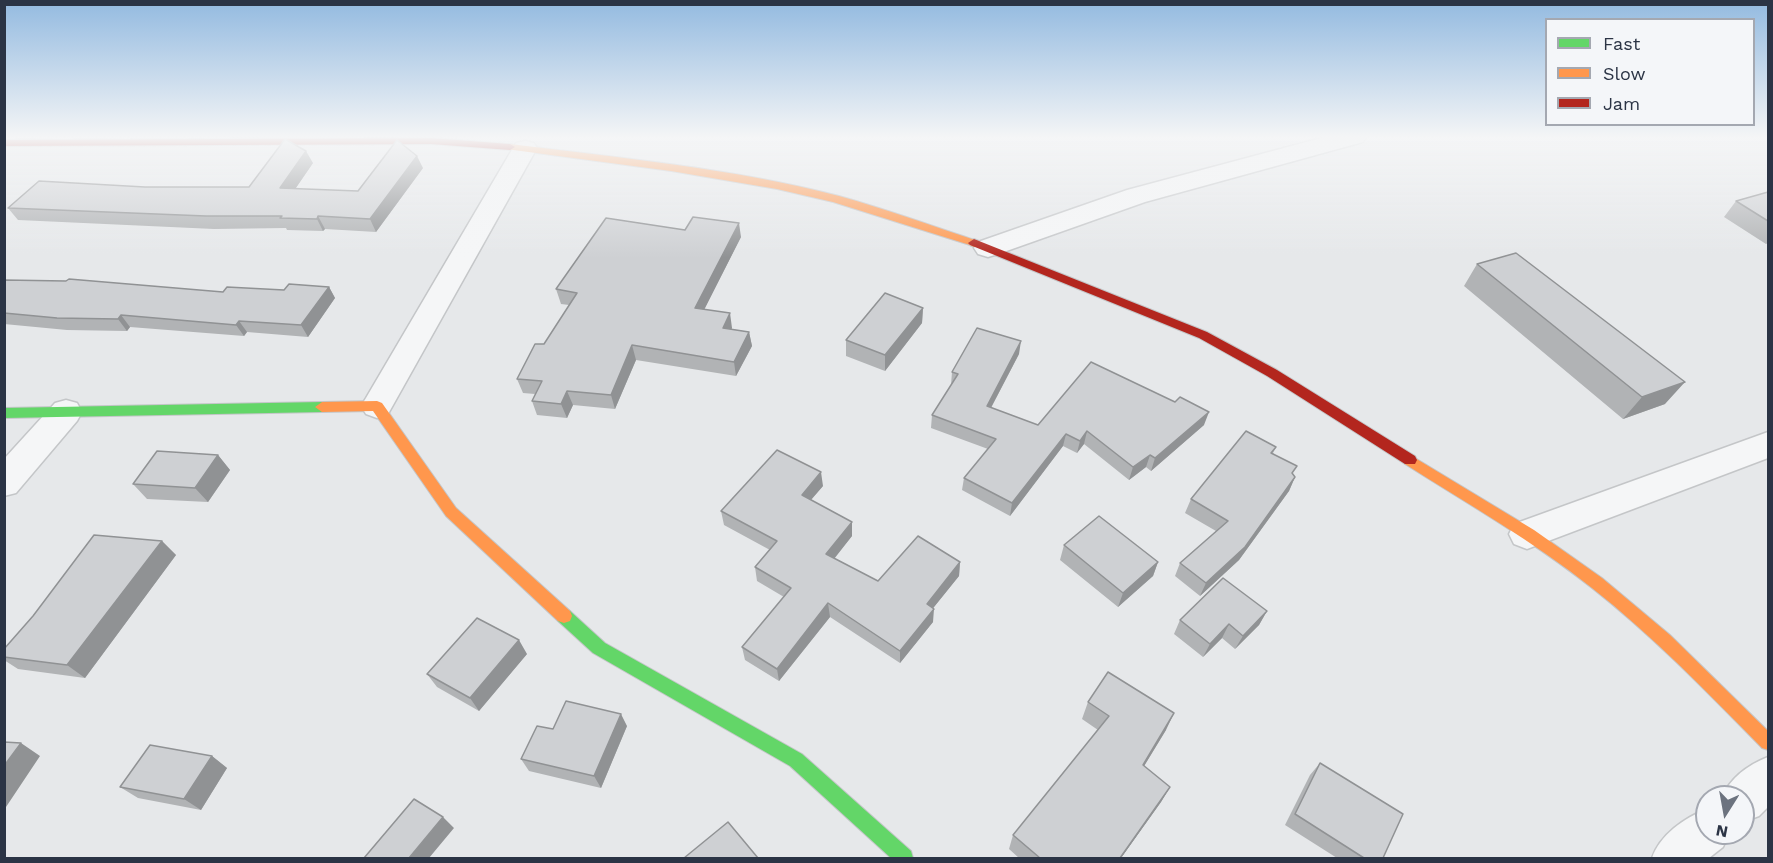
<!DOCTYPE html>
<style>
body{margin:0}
#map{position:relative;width:1773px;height:863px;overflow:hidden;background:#e6e8ea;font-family:"Work Sans",sans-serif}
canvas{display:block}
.frame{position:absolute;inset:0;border:6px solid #2b3445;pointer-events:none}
.legend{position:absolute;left:1545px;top:18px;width:210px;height:108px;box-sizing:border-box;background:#f4f6f9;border:2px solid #a4a8b1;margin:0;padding:8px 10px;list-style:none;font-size:18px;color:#2b3445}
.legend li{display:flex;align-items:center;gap:12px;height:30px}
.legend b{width:30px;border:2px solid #a4a8b1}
.north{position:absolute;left:1695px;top:785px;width:60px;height:60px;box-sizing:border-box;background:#f4f6f9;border:2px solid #a4a8b1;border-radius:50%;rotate:191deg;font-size:16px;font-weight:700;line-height:24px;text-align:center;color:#2b3445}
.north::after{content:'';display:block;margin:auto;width:21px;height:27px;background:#6c737f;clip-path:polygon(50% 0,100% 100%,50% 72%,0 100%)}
</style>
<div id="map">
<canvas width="1773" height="863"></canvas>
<div class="frame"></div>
<ul class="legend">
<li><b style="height:8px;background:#63d668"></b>Fast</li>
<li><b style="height:8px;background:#ff974d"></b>Slow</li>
<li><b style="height:8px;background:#b3261e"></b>Jam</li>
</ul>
<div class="north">N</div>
</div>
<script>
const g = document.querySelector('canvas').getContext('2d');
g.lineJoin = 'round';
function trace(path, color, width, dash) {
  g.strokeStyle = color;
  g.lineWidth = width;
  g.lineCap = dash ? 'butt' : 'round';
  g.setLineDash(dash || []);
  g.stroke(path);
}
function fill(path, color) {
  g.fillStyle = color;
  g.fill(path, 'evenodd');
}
const street = new Path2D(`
 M 1325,137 L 1366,137 L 1363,142 L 1145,202 L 998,254 L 988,257 L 978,254 L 974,248 L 978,242 L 1127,190 Z
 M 525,141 L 534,143 L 537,148 L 388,414 L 377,418 L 366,414 L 361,406 L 366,398 L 513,148 L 516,143 Z
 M 66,400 L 77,403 L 82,412 L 77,421 L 16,493 L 4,496 L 4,459 L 55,403 Z
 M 1768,432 L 1768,458 L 1527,549 L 1514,544 L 1509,534 L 1514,524 Z
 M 1768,757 L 1768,807 L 1759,816 L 1743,822 L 1743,797 L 1722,797 C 1731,777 1748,765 1768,757 Z
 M 1707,809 L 1707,833 L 1729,833 L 1723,847 L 1709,858 L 1652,858 C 1660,835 1684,818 1707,809 Z`);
const fast = new Path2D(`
 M 322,402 L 329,407 L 322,412 L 4,418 L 4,408 Z
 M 564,609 L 570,611 L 605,643 L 802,754 L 911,851 L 913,858 L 891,858 L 790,766 L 593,653 L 558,621 L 556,616 L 558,611 Z`);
const slow = new Path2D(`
 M 510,144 C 619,158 732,168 839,196 C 886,209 932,226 978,241 L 980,243 L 974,247 L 970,245 L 833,202 L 777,189 L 671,171 L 506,149 L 505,147 Z
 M 377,401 L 382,403 L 456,508 L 570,611 L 572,616 L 570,621 L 564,623 L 558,621 L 446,516 L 373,411 L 322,412 L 315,407 L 322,402 Z
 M 1410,455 L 1534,530 L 1602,578 L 1670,635 L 1768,731 L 1768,750 L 1762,748 C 1707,692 1653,636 1592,588 C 1533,541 1468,504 1405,464 L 1403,460 L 1405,456 Z`);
const jam = new Path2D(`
 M 431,138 L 510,144 L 515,147 L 510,150 L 431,144 L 4,146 L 4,140 Z
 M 974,239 L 1207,332 L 1277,370 L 1415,456 L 1417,460 L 1415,464 L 1405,464 L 1267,376 L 1199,338 L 970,245 L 968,243 Z`);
trace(street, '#c4c6c8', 3);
trace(fast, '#c4c6c8', 2);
trace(slow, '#c4c6c8', 2);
trace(jam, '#c4c6c8', 2);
fill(street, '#f5f6f7');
fill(fast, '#63d668');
fill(slow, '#ff974d');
fill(jam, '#b3261e');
fill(new Path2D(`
 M 313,163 L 295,189 L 358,191 L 423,168 L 376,232 L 325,229 L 323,231 L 287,230 L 286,228 L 214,229 L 18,220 L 8,208 L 145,187 L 249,187 Z
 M 1768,192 L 1768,243 L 1766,244 L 1724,217 L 1736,201 Z
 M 685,230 L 741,237 L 704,309 L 732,328 L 731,329 L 749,332 L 752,346 L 736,376 L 636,360 L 615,409 L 573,405 L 567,418 L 537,415 L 532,401 L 535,394 L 523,393 L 517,379 L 544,344 L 569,305 L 561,304 L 556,289 Z
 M 1477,264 L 1665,404 L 1623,419 L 1464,286 Z
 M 4,280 L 223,292 L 284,290 L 329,287 L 335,298 L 308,337 L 247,332 L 244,336 L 130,327 L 127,331 L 67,330 L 4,324 Z
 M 923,308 L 922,323 L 885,371 L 846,356 L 846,340 Z
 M 1019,354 L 991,408 L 1038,425 L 1204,425 L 1151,471 L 1146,467 L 1129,480 L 1084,444 L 1077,453 L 1063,446 L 1010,516 L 962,490 L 964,478 L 988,449 L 931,428 L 932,415 L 951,385 L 952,372 Z
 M 1276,447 L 1273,453 L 1295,477 L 1289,491 L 1239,560 L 1200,596 L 1175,576 L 1180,563 L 1216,531 L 1185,513 L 1191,499 Z
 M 218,455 L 230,470 L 208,502 L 147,499 L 133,484 Z
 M 823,486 L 811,500 L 852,536 L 834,558 L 878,581 L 960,562 L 959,576 L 933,608 L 933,622 L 900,663 L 830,617 L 779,681 L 745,660 L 742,647 L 784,597 L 757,581 L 755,567 L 770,550 L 724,525 L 721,511 Z
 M 162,541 L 176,555 L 85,678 L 18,669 L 4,660 L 4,649 Z
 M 1064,545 L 1158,562 L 1153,576 L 1118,607 L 1060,560 Z
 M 1267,611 L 1259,625 L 1235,649 L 1222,638 L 1203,657 L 1174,634 L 1180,620 Z
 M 527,654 L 479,711 L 437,687 L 427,674 Z
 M 1088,702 L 1166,730 L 1144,766 L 1170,787 L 1161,802 L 1121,858 L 1019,858 L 1009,849 L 1013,835 L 1098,730 L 1082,719 Z
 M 627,726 L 601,788 L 529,771 L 521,759 L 553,729 Z
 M 212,756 L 227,768 L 201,810 L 138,798 L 120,787 Z
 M 1320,763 L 1383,858 L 1337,858 L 1285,825 L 1310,775 Z`), '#b1b3b5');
fill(new Path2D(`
 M 306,151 L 313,163 L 287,201 L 280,188 Z
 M 417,156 L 423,168 L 376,232 L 370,219 Z
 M 318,216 L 325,229 L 323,231 L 317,219 Z
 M 739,223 L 741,237 L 698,322 L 695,308 Z
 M 329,287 L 335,298 L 308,337 L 301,325 Z
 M 923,308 L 922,323 L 885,371 L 885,355 Z
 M 730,313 L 732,328 L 725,342 L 723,328 Z
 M 121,315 L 130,327 L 127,331 L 118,319 Z
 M 239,321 L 247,332 L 244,336 L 236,325 Z
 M 749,332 L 752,346 L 736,376 L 734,362 Z
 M 1021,341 L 1019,354 L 985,419 L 987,406 Z
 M 632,345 L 636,360 L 615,409 L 611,395 Z
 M 1685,382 L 1665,404 L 1623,419 L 1642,397 Z
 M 567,391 L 573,405 L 567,418 L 561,404 Z
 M 1209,412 L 1204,425 L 1151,471 L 1155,458 Z
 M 1087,431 L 1084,444 L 1077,453 L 1080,441 Z
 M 1066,434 L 1063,446 L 1010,516 L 1012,503 Z
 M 218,455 L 230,470 L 208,502 L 195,488 Z
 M 1150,455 L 1146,467 L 1129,480 L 1133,467 Z
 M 821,472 L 823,486 L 803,509 L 802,495 Z
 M 1295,477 L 1289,491 L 1239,560 L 1200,596 L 1206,583 Z
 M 852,522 L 852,536 L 827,568 L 826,554 Z
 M 162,541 L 176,555 L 85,678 L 67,665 Z
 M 960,562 L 959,576 L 926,617 L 927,604 Z
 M 1158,562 L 1153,576 L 1118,607 L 1123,593 Z
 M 828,603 L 830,617 L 779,681 L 777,669 Z
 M 934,609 L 933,622 L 900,663 L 900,651 Z
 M 1267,611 L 1259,625 L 1235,649 L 1243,636 Z
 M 1229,624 L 1222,638 L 1203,657 L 1210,644 Z
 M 519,640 L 527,654 L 479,711 L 470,698 Z
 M 1174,713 L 1166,730 L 1135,781 L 1143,765 Z
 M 621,714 L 627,726 L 601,788 L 594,776 Z
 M 21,743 L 40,756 L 6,807 L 4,806 L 4,766 Z
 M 212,756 L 227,768 L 201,810 L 184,799 Z
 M 1170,787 L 1161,802 L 1121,858 L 1119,858 Z
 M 443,817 L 454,828 L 429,858 L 409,858 Z`), '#909294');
const building = new Path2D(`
 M 285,139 L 306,151 L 280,188 L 358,191 L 397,140 L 417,156 L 370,219 L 318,216 L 317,219 L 280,218 L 282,216 L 206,216 L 8,208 L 39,181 L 145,187 L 249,187 Z
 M 1768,192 L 1768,221 L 1736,201 Z
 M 693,217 L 739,223 L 695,308 L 730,313 L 723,328 L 749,332 L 734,362 L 632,345 L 611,395 L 567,391 L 561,404 L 532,401 L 542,381 L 517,379 L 535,344 L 544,344 L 577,293 L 556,289 L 606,218 L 685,230 Z
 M 1516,253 L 1685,382 L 1642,397 L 1477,264 Z
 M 69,279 L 223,292 L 227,287 L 284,290 L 289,284 L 329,287 L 301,325 L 239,321 L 236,325 L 121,315 L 118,319 L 57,318 L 4,313 L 4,280 L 66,281 Z
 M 885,293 L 923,308 L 885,355 L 846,340 Z
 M 977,328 L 1021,341 L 987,406 L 1038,425 L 1091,362 L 1175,402 L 1180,397 L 1209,412 L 1155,458 L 1150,455 L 1133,467 L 1087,431 L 1080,441 L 1066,434 L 1012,503 L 964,478 L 996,439 L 932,415 L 958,374 L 952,372 Z
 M 1246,431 L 1276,447 L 1271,453 L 1297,466 L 1292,473 L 1295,477 L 1245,547 L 1206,583 L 1180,563 L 1228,521 L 1191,499 Z
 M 777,450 L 821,472 L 802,495 L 852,522 L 826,554 L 878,581 L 918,536 L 960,562 L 927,604 L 934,609 L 900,651 L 828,603 L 777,669 L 742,647 L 791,588 L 755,567 L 777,541 L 721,511 Z
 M 157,451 L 218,455 L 195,488 L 133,484 Z
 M 1099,516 L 1158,562 L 1123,593 L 1064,545 Z
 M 94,535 L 162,541 L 67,665 L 4,657 L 4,649 L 33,616 Z
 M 1223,578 L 1267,611 L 1243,636 L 1229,624 L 1210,644 L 1180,620 Z
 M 477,618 L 519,640 L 470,698 L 427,674 Z
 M 1108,672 L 1174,713 L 1143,765 L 1170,787 L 1120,858 L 1040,858 L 1013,835 L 1109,716 L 1088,702 Z
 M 566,701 L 621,714 L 594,776 L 521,759 L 537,726 L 553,729 Z
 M 4,742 L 21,743 L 4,766 Z
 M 150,745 L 212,756 L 184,799 L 120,787 Z
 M 1320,763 L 1403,814 L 1383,858 L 1364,858 L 1295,814 Z
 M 414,799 L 443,817 L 409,858 L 364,858 Z
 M 728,822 L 758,858 L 684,858 Z`);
fill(building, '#ced0d3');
trace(building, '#909294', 1.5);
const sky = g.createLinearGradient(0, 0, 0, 258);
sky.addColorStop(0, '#93bae0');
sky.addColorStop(0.53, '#f4f5f6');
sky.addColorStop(1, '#f4f5f600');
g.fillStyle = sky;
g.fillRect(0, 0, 1773, 258);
</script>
